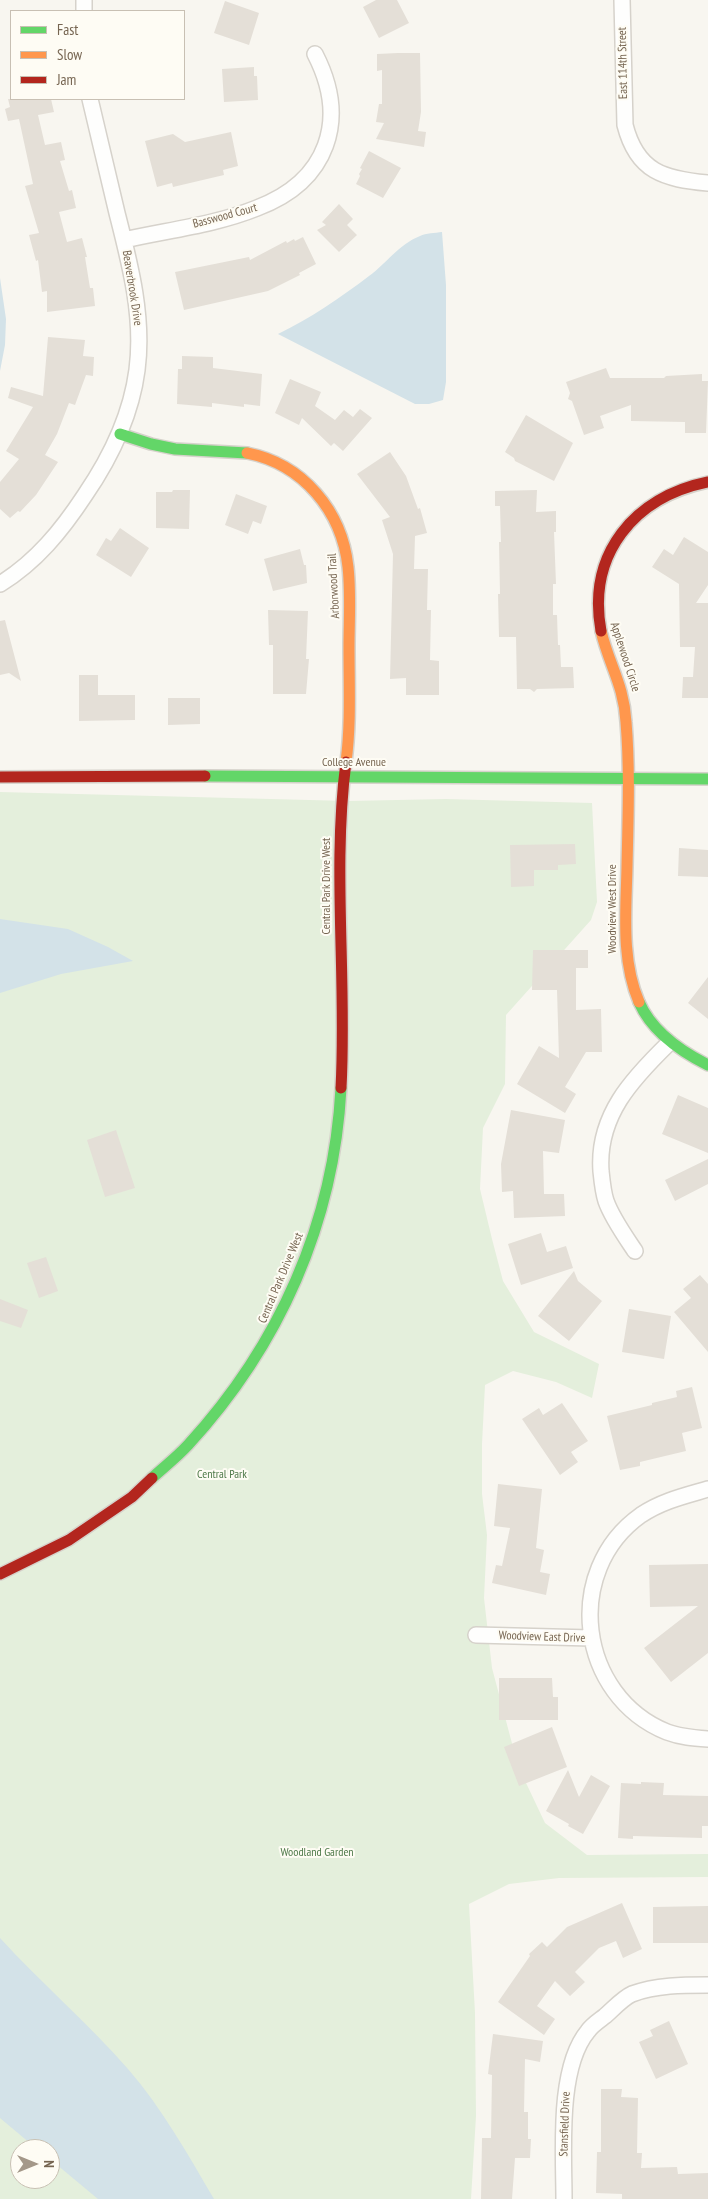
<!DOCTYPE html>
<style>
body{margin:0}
#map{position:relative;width:708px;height:2199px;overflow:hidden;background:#f8f6f0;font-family:"PT Sans Narrow",sans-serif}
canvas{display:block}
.legend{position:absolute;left:10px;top:10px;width:175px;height:90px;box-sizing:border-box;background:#fefcf4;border:1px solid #c8c0b3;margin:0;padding:6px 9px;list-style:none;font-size:15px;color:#766551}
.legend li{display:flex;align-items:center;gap:10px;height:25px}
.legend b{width:25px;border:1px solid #c8c0b3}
.north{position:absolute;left:10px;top:2139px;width:50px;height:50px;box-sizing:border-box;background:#fefcf4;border:1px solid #c8c0b3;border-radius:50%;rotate:90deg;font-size:14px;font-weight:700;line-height:20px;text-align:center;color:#766551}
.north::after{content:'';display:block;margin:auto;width:18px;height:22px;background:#a49889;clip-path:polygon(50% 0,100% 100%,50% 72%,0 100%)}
</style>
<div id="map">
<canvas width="708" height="2199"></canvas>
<ul class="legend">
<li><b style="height:6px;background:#63d668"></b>Fast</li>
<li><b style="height:6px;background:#ff974d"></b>Slow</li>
<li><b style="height:6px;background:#b3261e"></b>Jam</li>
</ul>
<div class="north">N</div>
</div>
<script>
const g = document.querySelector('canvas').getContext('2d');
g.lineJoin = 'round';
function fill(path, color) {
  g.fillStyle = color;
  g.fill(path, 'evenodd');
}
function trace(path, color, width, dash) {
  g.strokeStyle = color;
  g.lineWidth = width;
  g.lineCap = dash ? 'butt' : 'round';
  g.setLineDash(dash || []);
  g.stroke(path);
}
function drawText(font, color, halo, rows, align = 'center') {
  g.font = font + ' "PT Sans Narrow",sans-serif';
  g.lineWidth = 4;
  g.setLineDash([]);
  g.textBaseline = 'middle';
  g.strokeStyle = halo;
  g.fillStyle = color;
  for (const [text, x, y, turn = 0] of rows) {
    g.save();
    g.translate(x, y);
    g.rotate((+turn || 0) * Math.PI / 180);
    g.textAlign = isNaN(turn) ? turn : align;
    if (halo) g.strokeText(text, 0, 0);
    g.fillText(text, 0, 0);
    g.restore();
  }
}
fill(new Path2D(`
 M 0,792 L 348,801 L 446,799 L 592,803 L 597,902 L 591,920 L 506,1015 L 505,1084 L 483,1128 L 480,1189 L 492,1239 L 503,1281 L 534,1332 L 599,1364 L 592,1398 L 556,1382 L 513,1371 L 485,1385 L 482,1444 L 482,1494 L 487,1535 L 484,1598 L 492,1668 L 518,1766 L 545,1823 L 587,1855 L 708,1854 L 708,1877 L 559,1878 L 509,1884 L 469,1904 L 475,2013 L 476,2116 L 471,2199 L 0,2199 ZM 20,2149 L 50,2149 L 50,2179 L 20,2179 Z`), '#e4efdc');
fill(new Path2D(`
 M 442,232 L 446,285 L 446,382 L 443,400 L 429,404 L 415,404 L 278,334 C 311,318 340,298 369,276 C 386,264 399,244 420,236 C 426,233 435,233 442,232 Z
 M 0,278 L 6,319 L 5,345 L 0,371 Z
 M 0,919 L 68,929 L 108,947 L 133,961 L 61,974 L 0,993 Z
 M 0,1938 C 41,1983 88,2023 128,2069 C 162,2108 188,2155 214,2199 L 98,2199 L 50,2159 L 50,2149 L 37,2149 L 0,2118 Z`), '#d3e2e8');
fill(new Path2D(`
 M 376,0 L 397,0 L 409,23 L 379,38 L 363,7 Z
 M 225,1 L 259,13 L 249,45 L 214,33 Z
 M 398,53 L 420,53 L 421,112 L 418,131 L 426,132 L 424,147 L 376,139 L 384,123 L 376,122 L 379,104 L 382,104 L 382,70 L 377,71 L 377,54 Z
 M 254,67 L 254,76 L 257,76 L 258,100 L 224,102 L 222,69 Z
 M 8,99 L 51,99 L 54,112 L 38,115 L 45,145 L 61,142 L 65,160 L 60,161 L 69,191 L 72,190 L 76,208 L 59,212 L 67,242 L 82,238 L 87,257 L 85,257 L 90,288 L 93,288 L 95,306 L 47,312 L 47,291 L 42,292 L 38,260 L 36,261 L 29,235 L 39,233 L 25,186 L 33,184 L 19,119 L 8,121 L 5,109 L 10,107 Z
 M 231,132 L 238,166 L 223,170 L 224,175 L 173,187 L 172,183 L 157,187 L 145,141 L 173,134 L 185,142 Z
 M 369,151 L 401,168 L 383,198 L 356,184 L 360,176 L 359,174 L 362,169 L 360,168 Z
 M 339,204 L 353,219 L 347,225 L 357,235 L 339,252 L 317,230 L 326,225 L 322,222 Z
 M 303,237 L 316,264 L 299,273 L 300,275 L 268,291 L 184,310 L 175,272 L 249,257 L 250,260 L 286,241 L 287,243 L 294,239 L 295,241 Z
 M 48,337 L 85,340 L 83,356 L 94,357 L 93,376 L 86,375 L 75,405 L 69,403 L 57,434 L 45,455 L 58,462 L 36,495 L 20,512 L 18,511 L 10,518 L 0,509 L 0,482 L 19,459 L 6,451 L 33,407 L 8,398 L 11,387 L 43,396 Z
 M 182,356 L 213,357 L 213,368 L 262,374 L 260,406 L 244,404 L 244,407 L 212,403 L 212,407 L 177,404 L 178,369 L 182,369 Z
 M 606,368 L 610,378 L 664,378 L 666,376 L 702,374 L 702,381 L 708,381 L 706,433 L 685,433 L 685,422 L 631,421 L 631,405 L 600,416 L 604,428 L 584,435 L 572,401 L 568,399 L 570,393 L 566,382 Z
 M 290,379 L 321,392 L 315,406 L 335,420 L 344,410 L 353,417 L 360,409 L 372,418 L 343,451 L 334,443 L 331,446 L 302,418 L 299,425 L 275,413 Z
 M 526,415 L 573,443 L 554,481 L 515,461 L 514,458 L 505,452 Z
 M 390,452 L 406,476 L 418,509 L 420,508 L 427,533 L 415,536 L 414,569 L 428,569 L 427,610 L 431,610 L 430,660 L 439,661 L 439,695 L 406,695 L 406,678 L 390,679 L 393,554 L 382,520 L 390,517 L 357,474 Z
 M 173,490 L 190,490 L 189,529 L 156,528 L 156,492 L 172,492 Z
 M 537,490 L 536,512 L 556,511 L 556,532 L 554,532 L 556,584 L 553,584 L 553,615 L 557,615 L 558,645 L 560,645 L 561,667 L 573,667 L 574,688 L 537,689 L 534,692 L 530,689 L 517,689 L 516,637 L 499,637 L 498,594 L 500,594 L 499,542 L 501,542 L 500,506 L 495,506 L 495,491 Z
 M 236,494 L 267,506 L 261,524 L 253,521 L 248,534 L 225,525 Z
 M 120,528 L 149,548 L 131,577 L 96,555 L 106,538 L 111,541 Z
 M 684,537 L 708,552 L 708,585 L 696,603 L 708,603 L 708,698 L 682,698 L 683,677 L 693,677 L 695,647 L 680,647 L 679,584 L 652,567 L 664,549 L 673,555 Z
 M 300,549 L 304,565 L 306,565 L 307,583 L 273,591 L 264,559 Z
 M 268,610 L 308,611 L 306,659 L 309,659 L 306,694 L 273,694 L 273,645 L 269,645 Z
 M 5,620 L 21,681 L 9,673 L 0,675 L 0,621 Z
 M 79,675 L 98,675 L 98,695 L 135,695 L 135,720 L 79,721 Z
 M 168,698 L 200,698 L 200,724 L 168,725 Z
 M 575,844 L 576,864 L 558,865 L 558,870 L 534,870 L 534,886 L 511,887 L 510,845 Z
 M 679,848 L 708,850 L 708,877 L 678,876 Z
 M 533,950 L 588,950 L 588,968 L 576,968 L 576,1010 L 601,1009 L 602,1052 L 586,1052 L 565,1087 L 576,1094 L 565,1113 L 517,1084 L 539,1046 L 559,1058 L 557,990 L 532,990 Z
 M 708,977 L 708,1019 L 688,1003 Z
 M 678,1095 L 708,1108 L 708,1153 L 662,1134 Z
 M 511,1110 L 565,1120 L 559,1153 L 543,1151 L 544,1194 L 564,1194 L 565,1216 L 514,1218 L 513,1191 L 502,1192 L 501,1164 Z
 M 116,1130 L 135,1188 L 105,1197 L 87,1140 Z
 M 708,1159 L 708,1184 L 675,1201 L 665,1180 Z
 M 541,1233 L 547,1252 L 566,1246 L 573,1268 L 521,1285 L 508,1244 Z
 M 46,1257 L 58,1291 L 39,1298 L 27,1263 Z
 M 574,1271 L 578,1281 L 602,1301 L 569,1341 L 538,1316 Z
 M 700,1275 L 708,1284 L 708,1352 L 674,1312 L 691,1298 L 683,1289 Z
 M 0,1299 L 28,1310 L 21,1328 L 0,1321 Z
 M 629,1309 L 671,1316 L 664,1359 L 622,1352 Z
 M 692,1387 L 702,1428 L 682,1433 L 686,1451 L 640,1462 L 640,1466 L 620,1470 L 607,1416 L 652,1405 L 652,1403 L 677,1397 L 676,1391 Z
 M 562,1403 L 588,1441 L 571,1452 L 578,1462 L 560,1475 L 522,1419 L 539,1408 L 543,1415 Z
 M 498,1484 L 542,1489 L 536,1548 L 544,1550 L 540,1572 L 550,1574 L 546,1595 L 492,1583 L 496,1565 L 502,1566 L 510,1528 L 494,1526 Z
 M 708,1564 L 708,1653 L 671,1682 L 644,1648 L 698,1606 L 650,1607 L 649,1565 Z
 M 499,1678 L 552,1678 L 553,1697 L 558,1697 L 558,1720 L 499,1720 Z
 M 552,1727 L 567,1767 L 519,1786 L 504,1747 Z
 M 568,1770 L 579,1797 L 591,1775 L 610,1786 L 583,1834 L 568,1826 L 569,1824 L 546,1811 Z
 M 641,1782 L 664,1783 L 663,1795 L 708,1796 L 708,1826 L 702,1826 L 702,1838 L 633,1836 L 633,1839 L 618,1838 L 621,1783 L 641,1784 Z
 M 622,1903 L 642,1949 L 623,1958 L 616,1941 L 599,1948 L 575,1972 L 585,1982 L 570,1996 L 555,1981 L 537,2006 L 555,2019 L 544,2035 L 498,2002 L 530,1956 L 529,1954 L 542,1942 L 547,1947 L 567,1927 Z
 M 708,1906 L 708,1943 L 653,1943 L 653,1907 Z
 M 669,2021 L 688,2064 L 656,2079 L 639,2042 L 653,2036 L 650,2030 Z
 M 493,2034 L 543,2041 L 540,2062 L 525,2059 L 524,2112 L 528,2112 L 528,2139 L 531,2139 L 530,2158 L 515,2158 L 512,2199 L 481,2199 L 482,2138 L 491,2138 L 492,2075 L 488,2074 Z
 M 601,2089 L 622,2089 L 621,2097 L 638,2098 L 637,2153 L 642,2153 L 641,2168 L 677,2167 L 678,2174 L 708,2173 L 708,2199 L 622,2199 L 622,2194 L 596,2193 L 597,2152 L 601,2152 Z`), '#e4dfd7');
const street = new Path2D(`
 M 84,0 L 84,11
 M 622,0 L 625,125 C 637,172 664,179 708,183
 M 124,240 C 168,230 215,225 257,208 C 328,181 349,120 315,54
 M 0,584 C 36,562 62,530 85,495 C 111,457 131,416 137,370 C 144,317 130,264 117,213 C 108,175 99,137 90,99
 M 635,1251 C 625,1236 612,1218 606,1201 C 603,1192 602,1181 601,1171 C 597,1116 632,1079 669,1043
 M 708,1489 C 684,1496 662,1501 641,1515 C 562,1571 578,1696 667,1732 C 680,1737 694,1738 708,1739
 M 476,1635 L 591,1638
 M 564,2199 C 564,2152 557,2068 588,2031 C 592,2025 600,2020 605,2016 C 613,2009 623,1998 632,1994 C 656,1985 683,1985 708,1985`);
const fast = new Path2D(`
 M 120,434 L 151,444 L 175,449 L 247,453
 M 205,776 L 708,779
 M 639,1002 C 652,1032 680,1051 708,1065
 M 152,1478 C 164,1467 177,1457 188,1445 C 279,1346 334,1223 341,1088`);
const slow = new Path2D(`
 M 247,453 C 303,464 342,511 348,567 C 351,594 349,621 349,647 C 349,686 351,724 346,762
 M 601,631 C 609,665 624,685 626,722 C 630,770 628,819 627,867 C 626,912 621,960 639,1002`);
const jam = new Path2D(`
 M 601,631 C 587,554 634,497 708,482
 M 0,777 L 205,776
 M 341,1088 C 347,979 332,869 346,762
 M 0,1574 L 69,1540 L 132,1497 L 152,1478`);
trace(street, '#d6d2cb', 18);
trace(fast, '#d6d2cb', 14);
trace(slow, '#d6d2cb', 14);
trace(jam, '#d6d2cb', 14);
trace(street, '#fefefd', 15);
trace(fast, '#63d668', 11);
trace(slow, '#ff974d', 11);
trace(jam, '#b3261e', 11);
drawText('12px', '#766551', '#fefcf4', [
 ["East 114th Street",623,63,-91],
 ["Basswood Court",225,216,-15],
 ["Beaverbrook Drive",132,288,81],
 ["Arborwood Trail",334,586,-93],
 ["Applewood Circle",625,657,72],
 ["College Avenue",354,763],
 ["Central Park Drive West",327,886,-90],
 ["Woodview West Drive",613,909,-90],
 ["Central Park Drive West",281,1278,-67],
 ["Woodview East Drive",542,1637,2],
 ["Stansfield Drive",565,2124,-88]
]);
drawText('12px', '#4f7a4a', '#fefcf4', [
 ["Central Park",222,1475],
 ["Woodland Garden",317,1853]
]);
</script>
